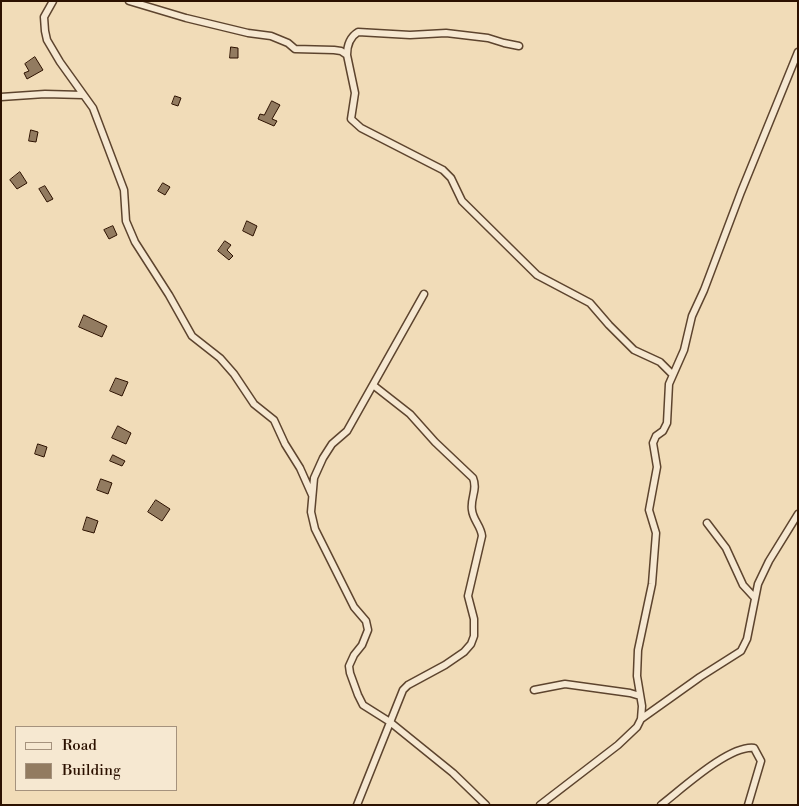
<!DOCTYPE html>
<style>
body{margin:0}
#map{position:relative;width:799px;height:806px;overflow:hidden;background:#f1dcb8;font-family:"Libre Bodoni",serif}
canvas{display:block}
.frame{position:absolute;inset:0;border:2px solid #2c1100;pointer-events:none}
.legend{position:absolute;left:15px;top:726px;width:162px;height:65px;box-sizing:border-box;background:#f6e8d1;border:1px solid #a5927d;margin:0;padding:6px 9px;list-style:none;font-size:15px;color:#2c1100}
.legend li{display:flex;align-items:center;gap:10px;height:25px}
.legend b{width:25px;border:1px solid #a5927d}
</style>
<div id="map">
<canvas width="799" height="806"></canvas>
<div class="frame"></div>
<ul class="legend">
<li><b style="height:6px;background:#f6e8d1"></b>Road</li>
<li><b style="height:14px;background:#927b60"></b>Building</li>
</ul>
</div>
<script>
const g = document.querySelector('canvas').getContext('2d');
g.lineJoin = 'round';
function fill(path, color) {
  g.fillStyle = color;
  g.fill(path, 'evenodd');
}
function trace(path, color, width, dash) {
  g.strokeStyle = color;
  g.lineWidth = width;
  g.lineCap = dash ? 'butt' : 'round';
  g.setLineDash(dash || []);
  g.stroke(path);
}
const building = new Path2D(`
 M 231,47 L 238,48 L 238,58 L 230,58 Z
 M 35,57 L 43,70 L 27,79 L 24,73 L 29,71 L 25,64 Z
 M 175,96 L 181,98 L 178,106 L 172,104 Z
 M 272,101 L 280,105 L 272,119 L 277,121 L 274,126 L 258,119 L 260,114 L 264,115 Z
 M 31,130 L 38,132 L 36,142 L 29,141 Z
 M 20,172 L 27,183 L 17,189 L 10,180 Z
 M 163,183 L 170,187 L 165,195 L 158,191 Z
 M 45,186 L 53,199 L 47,202 L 39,189 Z
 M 247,221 L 257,226 L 253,236 L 243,231 Z
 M 113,226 L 117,235 L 109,239 L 104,230 Z
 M 225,241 L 231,245 L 227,250 L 233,256 L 229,260 L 218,251 Z
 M 84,315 L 107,326 L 102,337 L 79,327 Z
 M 116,378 L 128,382 L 122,396 L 110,391 Z
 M 118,426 L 131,433 L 126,444 L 112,438 Z
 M 38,444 L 47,447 L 44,457 L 35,454 Z
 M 113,455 L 125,461 L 122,466 L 110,461 Z
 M 101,479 L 112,483 L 108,494 L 97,490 Z
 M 156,500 L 170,509 L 162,521 L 148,512 Z
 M 87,517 L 98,521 L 94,533 L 83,530 Z`);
fill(building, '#927b60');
trace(building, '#2c1100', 1);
const minor = new Path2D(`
 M 53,1 L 44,17 L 45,31 L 47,40 L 60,62 L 93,108 L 124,190 L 126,221 L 135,242 L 169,295 L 192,336 L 220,358 L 234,374 L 254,404 L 274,420 L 285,444 L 300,468 L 312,495
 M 129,1 L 186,18 L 248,33 L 271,36 L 288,43 L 295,49 L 334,50 L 341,51 L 347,55 L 355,93 L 351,119 L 361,128 L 443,170 L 451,178 L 462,201 L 537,275 L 590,303 L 609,325 L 634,350 L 660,362 L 672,374
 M 347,55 C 347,46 350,37 358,32 L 410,35 L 446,33 L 488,38 L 504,43 L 519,46
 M 1,97 L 45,94 L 83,95
 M 424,294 L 347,431 L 332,444 L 323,458 L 314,478 L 311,512 L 315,529 L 354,607 L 366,621 L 368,630 L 362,645 L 354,655 L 349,666 L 350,673 L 358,695 L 363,705 L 390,722 L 453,773 L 486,805
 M 707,523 L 726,548 L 743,585 L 754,597
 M 534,690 L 565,684 L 630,693 L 640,696
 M 641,719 L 700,677 L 741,651 L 747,639 L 758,584 L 769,561 L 798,514
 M 357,805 L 403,690 L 408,685 L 445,665 L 464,652 L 471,644 L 474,636 L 474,619 L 468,596 L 482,536 C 481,526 473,520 472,510 C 470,498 478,490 473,478 L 435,442 L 410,414 L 373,385
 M 540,805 L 618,745 L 637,727 L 641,719 L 642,706 L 637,676 L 638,650 L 652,584 L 656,533 L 649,510 L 657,467 L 653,443 L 656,436 L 663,431 L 667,423 L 669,384 L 684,350 L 692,316 L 704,290 L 741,192 L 798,52
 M 661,805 C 682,789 729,745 754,748 L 761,761 L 748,805`);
trace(minor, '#5d442e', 9);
trace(minor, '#f6e8d1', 6);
</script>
